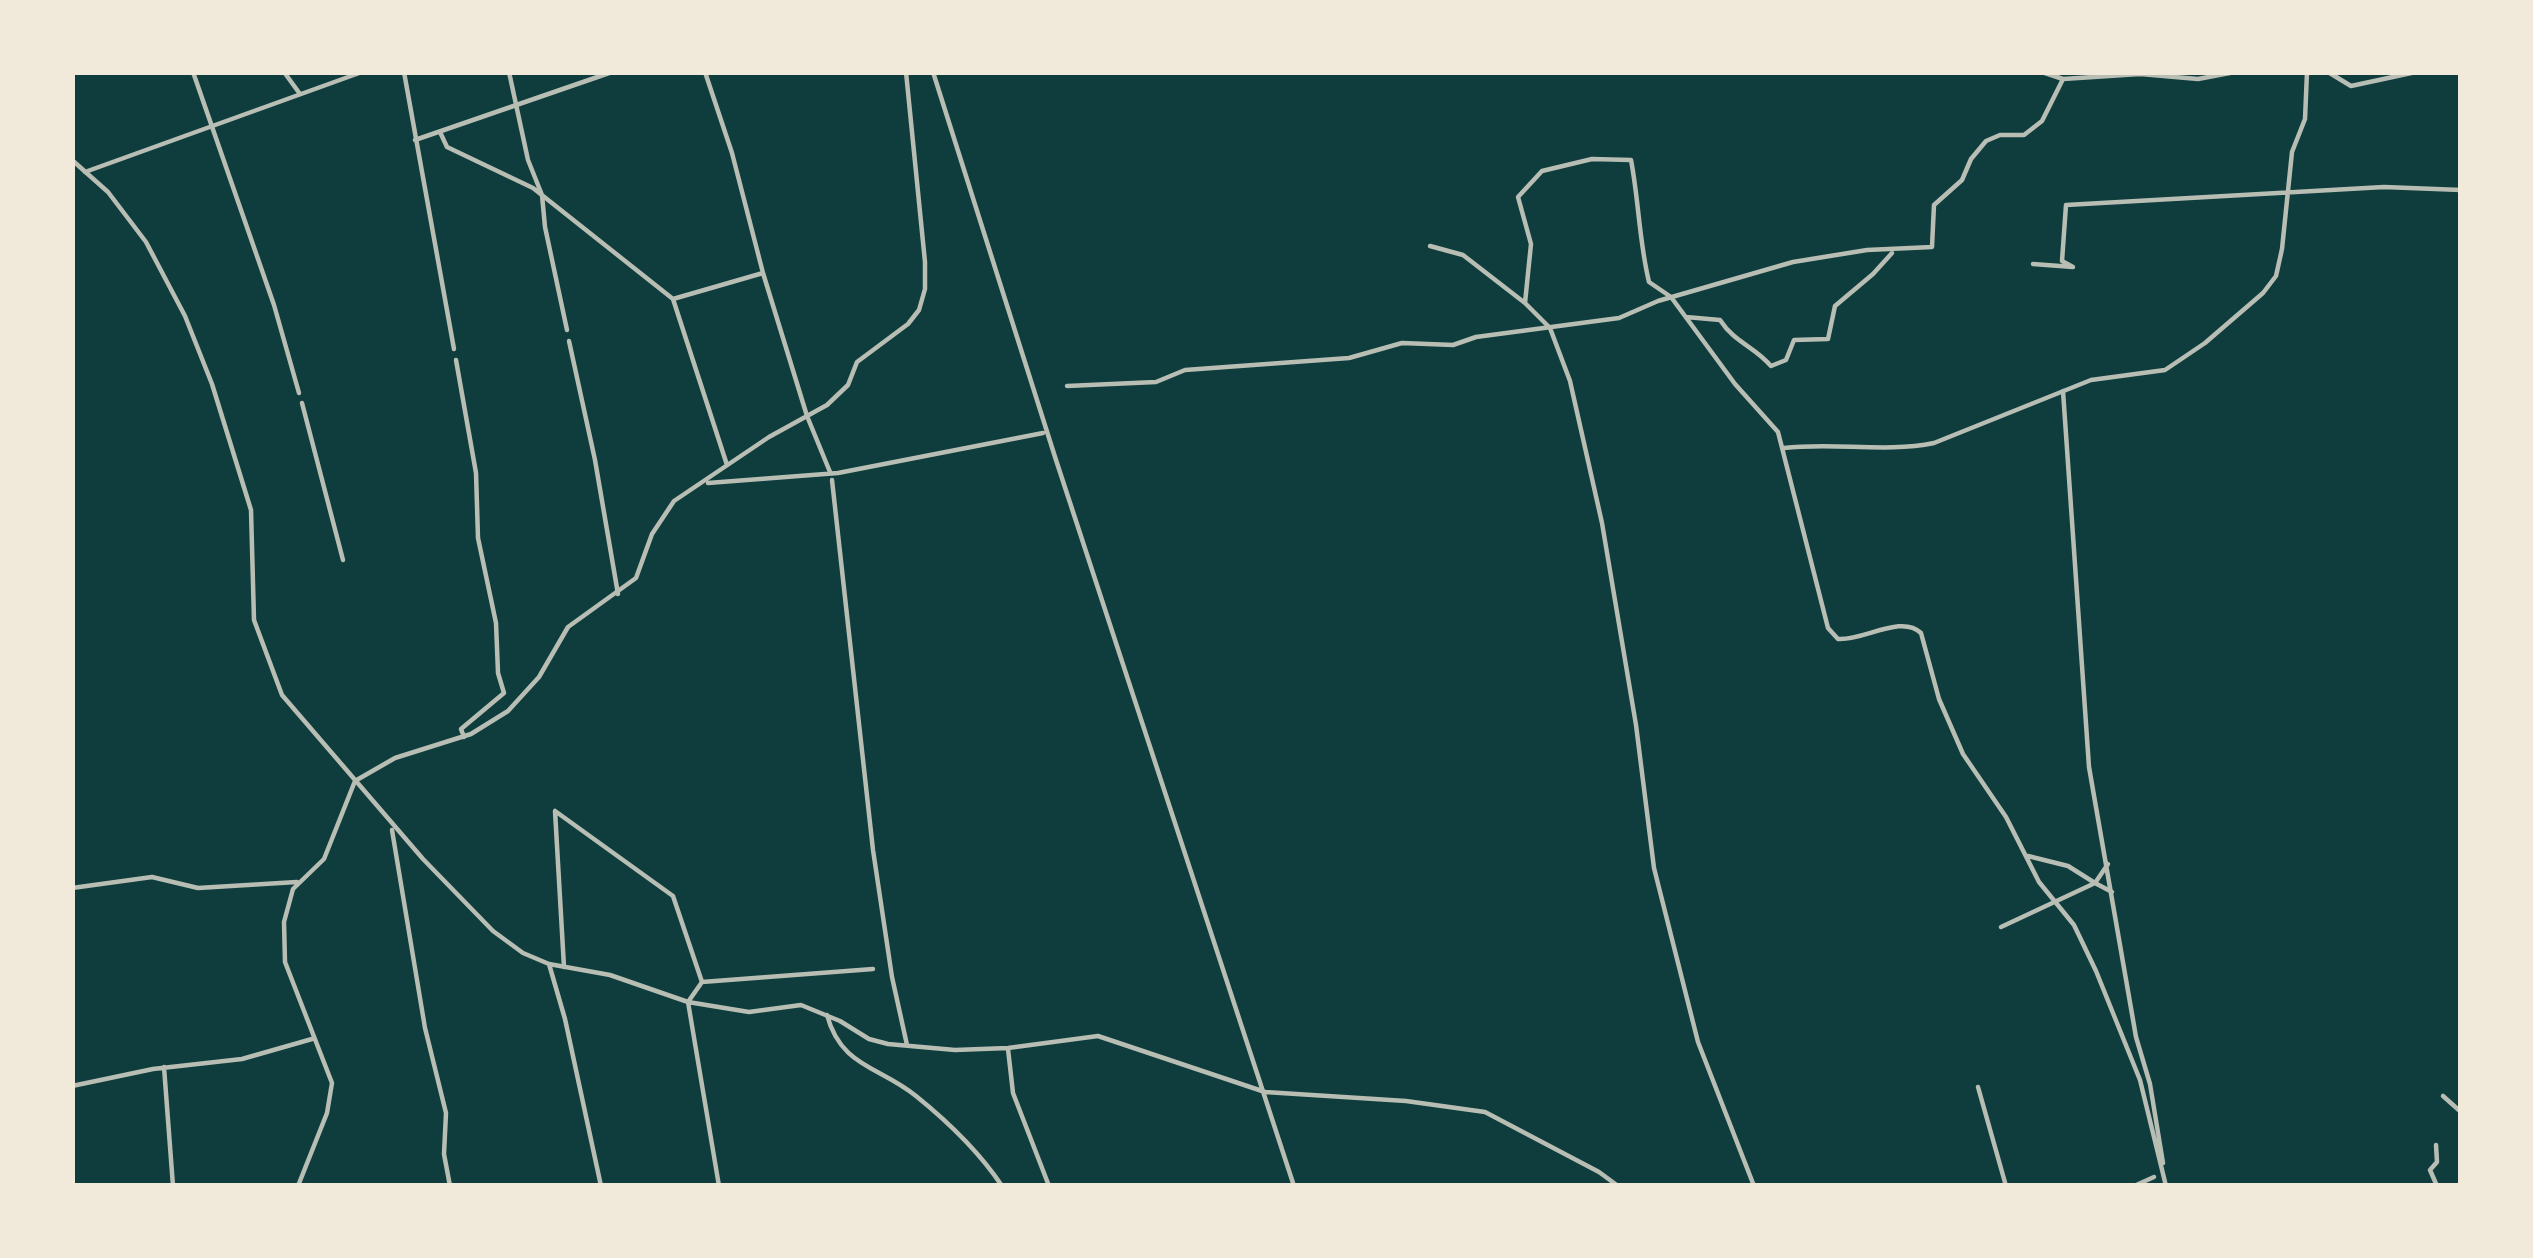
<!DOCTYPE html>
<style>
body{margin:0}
#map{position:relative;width:2533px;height:1258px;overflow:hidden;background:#0f3d3e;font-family:Lato,sans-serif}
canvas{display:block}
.frame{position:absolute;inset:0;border:75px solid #f1e9da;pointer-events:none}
</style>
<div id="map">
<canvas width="2533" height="1258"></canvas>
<div class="frame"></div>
</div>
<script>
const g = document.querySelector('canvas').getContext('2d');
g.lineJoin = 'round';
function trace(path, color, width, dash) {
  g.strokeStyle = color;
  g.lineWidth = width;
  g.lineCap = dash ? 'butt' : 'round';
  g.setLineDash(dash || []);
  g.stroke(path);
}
trace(new Path2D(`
 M 193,72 L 274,305 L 299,393
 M 284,72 L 300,94
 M 404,72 L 454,349
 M 509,72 L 528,160 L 542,195 L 545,227 L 567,330
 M 933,72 L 1056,460 L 1294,1186
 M 2042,72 L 2063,79
 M 2328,72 L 2351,86 L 2416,72
 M 440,132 L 447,147 L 533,188 L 673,299 L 763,273 L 732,153 L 705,72
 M 415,140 L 612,72
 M 72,160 L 108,192 L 146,242 L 185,316 L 212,384 L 251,510 L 254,620 L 282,695 L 423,859 L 493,931 L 523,953 L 549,964 L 610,975 L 688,1002 L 749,1012 L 801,1005 L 840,1021 L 869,1039 L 888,1044 L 955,1050 L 1008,1048 L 1098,1036 L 1265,1092 L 1406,1101 L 1485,1112 L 1599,1172 L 1618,1186
 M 85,172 L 362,72
 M 1430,246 L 1463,255 L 1525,303 L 1531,244 L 1518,197 L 1542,171 L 1592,159 L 1631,160 C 1639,202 1639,241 1649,282 L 1671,297 L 1735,384 L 1778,432 L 1828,628 L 1838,639 C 1864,641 1901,614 1921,633 L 1939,699 L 1963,754 L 2006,817 L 2039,882 L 2074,925 L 2096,971 L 2140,1080 L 2166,1186
 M 2033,264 L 2073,267 L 2062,261 L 2066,205 L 2384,187 L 2461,190
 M 763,273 L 807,416 L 830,472
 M 673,299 L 727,465
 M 1525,303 L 1550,328 L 1570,381 L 1602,523 L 1636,725 L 1654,868 L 1698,1042 L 1754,1186
 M 1686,317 L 1720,320 C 1735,343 1754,346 1771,366 L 1786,360 L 1794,340 L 1828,339 L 1835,306 L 1873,274 L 1892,253
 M 569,341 L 595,460 L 618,594
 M 456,360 L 476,473 L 478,538 L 496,623 L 498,673 L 504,693 L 461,729 L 464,737
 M 1067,386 L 1156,382 L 1185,370 L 1349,358 L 1402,343 L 1453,345 L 1476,337 L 1619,318 L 1658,301 L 1793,262 L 1867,250 L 1932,247 L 1934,205 L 1962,180 L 1971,159 L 1986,141 L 2000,135 L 2024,135 L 2042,121 L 2063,79 L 2140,74 L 2198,79 L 2235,72 L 2315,72
 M 2063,391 L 2089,767 L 2136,1037 L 2150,1084 L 2163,1163
 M 302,403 L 343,560
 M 1784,448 C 1834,442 1885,453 1934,443 L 2091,380 L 2165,370 L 2205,343 L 2263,293 L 2276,276 L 2282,249 L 2292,152 L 2305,119 L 2307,72
 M 832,480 L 873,850 L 892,977 L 907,1045
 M 708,483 L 838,473 L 1043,433
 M 555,811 L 673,896 L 702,982 L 688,1002 L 719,1186
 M 555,811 L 564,967
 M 392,830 L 425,1028 L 446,1113 L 444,1154 L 450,1186
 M 2028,856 L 2068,866 L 2095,883 L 2108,864
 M 72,888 L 152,877 L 198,888 L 297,882
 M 2001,927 L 2095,883 L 2112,892
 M 549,964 L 565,1019 L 601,1186
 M 702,982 L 873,969
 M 827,1015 C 841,1067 879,1066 916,1096 C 947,1121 980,1153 1002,1186
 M 1008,1049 L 1013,1093 L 1049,1186
 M 164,1067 L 173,1186
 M 72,1086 L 153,1069 L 242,1059 L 312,1039
 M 1978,1087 L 2006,1186
 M 2443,1096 L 2461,1112
 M 2436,1145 L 2437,1162 L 2430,1170 L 2437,1186
 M 298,1186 L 327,1113 L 332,1083 L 285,962 L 284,922 L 293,889 L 324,859 L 355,781 L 395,758 L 471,734 L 508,711 L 539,677 L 568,627 L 636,578 L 652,534 L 674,501 L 769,437 L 827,405 L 848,385 L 857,362 L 908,324 L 919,310 L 925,289 L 925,262 L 906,72
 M 2134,1186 L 2154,1177`), '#b8beb3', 4.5);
</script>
